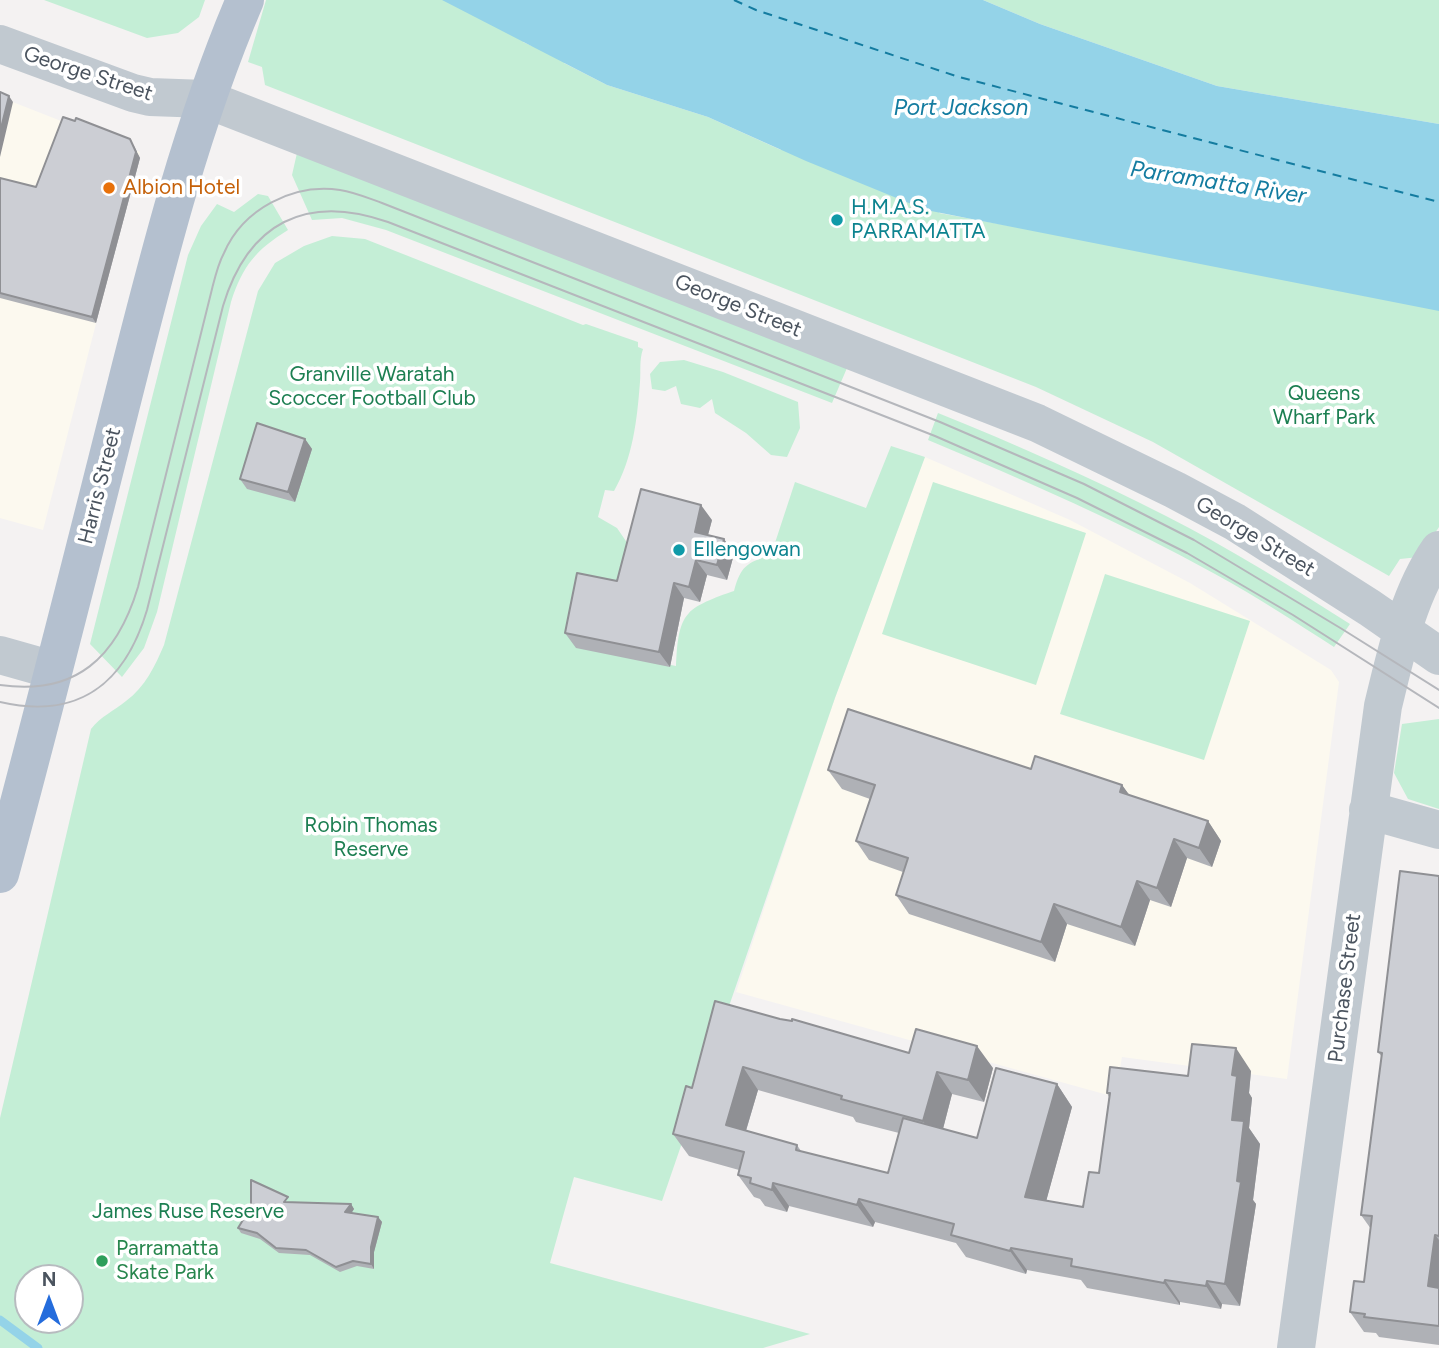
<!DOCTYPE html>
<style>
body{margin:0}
#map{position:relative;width:1439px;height:1348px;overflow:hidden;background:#f4f2f2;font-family:Figtree,sans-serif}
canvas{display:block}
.north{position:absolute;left:14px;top:1264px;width:70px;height:70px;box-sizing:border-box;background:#fff;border:2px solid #b7bbbf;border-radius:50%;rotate:0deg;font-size:19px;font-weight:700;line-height:28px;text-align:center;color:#4b545f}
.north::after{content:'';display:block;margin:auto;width:24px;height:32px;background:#246cdc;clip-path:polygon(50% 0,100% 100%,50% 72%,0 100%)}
</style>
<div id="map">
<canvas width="1439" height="1348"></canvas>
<div class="north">N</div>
</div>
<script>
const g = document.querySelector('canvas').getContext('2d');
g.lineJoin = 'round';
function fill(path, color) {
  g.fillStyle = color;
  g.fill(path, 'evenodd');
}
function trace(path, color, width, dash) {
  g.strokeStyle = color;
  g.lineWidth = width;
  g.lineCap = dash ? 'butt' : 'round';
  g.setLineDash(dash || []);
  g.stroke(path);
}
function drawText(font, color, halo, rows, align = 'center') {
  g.font = font + ' Figtree,sans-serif';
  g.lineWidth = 7;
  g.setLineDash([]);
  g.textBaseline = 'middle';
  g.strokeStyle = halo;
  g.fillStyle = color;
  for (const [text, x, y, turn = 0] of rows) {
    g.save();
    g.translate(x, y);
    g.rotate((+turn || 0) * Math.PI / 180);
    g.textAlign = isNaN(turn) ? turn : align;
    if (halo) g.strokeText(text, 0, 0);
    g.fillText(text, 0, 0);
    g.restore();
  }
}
fill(new Path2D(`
 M 0,97 L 140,152 L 43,530 L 0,518 Z
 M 925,457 L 1070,520 L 1190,583 L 1331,670 L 1339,682 L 1287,1079 L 1122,1057 L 1115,1097 L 736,992 L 835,698 Z`), '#fcf9ef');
fill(new Path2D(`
 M 44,0 L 205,0 L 199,17 L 178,33 L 147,38 Z
 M 266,0 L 517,0 L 526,9 L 532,34 L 523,42 L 532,46 L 537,43 L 553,48 L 565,59 L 564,63 L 607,85 L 708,117 L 781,150 L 776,138 L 783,124 L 807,114 L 862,128 L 913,150 L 943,173 L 948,195 L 939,213 L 1104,243 L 1102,229 L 1125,217 L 1165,214 L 1270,240 L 1297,251 L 1385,276 L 1422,288 L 1439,303 L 1439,527 L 1419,557 L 1400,559 L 1389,576 L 1153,442 L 1036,387 L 265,85 L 262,67 L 248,62 Z
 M 983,0 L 1439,0 L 1439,124 L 1217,86 L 1040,24 Z
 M 297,153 L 847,368 L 832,403 L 386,230 L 342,218 L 312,220 L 292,175 Z
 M 258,194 L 268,196 L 288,230 C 256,250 243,265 231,302 L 157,612 L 144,648 L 122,677 L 90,644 L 188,255 L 201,226 L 217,204 L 234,212 Z
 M 332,236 L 365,239 L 583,325 L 586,324 L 638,342 L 638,347 L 643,349 C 639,361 641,370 640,382 C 637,420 633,458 614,491 L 605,490 L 598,517 L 617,528 L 630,547 L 625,577 L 604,586 L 597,650 L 676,666 C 677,650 677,625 689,613 C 696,604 722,595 734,591 C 741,566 746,563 771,555 L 795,482 L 866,508 L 891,446 L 925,457 L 835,698 L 662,1201 L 574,1177 L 550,1263 L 810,1334 L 763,1348 L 0,1348 L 0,1118 L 91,729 C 101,716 114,711 126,701 C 145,687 155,666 164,645 L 258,291 L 275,263 L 304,246 ZM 28,1278 L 70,1278 L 70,1320 L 28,1320 Z
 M 684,360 L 723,372 L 798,402 L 800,428 L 787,457 L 771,455 L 746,433 L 715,413 L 712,399 L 700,408 L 681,404 L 676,386 L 665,391 L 652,389 L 650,374 L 660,362 Z
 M 938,413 C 1015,444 1092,478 1166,516 C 1229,548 1290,586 1350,624 L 1334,647 C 1295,622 1256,596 1215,574 C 1123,523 1026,481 928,440 Z
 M 933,482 L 1086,533 L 1036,685 L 882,634 Z
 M 1105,574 L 1250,621 L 1204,760 L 1060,714 Z
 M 1439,719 L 1439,809 L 1408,799 L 1394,773 L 1402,724 Z`), '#c4eed6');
fill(new Path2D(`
 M 442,0 L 983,0 L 1040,24 L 1217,86 L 1439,124 L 1439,311 L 926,210 L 806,161 L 708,117 L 607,85 Z`), '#94d3e8');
trace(new Path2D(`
 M 0,1320 L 38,1348`), '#94d3e8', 9);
trace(new Path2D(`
 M 734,0 L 756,10 L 959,77 L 1439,202`), '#147ca0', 2, [9, 7]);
trace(new Path2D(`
 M 0,44 L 133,93 L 150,97 L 206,99 L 1037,423 L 1175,490 L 1235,522 L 1370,608 L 1439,656
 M 0,655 L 53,670
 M 1368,810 L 1439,830
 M 1296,1348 L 1383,706 C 1396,653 1408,595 1439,550`), '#c1c9d0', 38);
trace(new Path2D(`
 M 0,874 C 42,719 81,564 120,409 C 155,271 189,131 245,0`), '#b4c0cf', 38);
trace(new Path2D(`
 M 0,685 C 76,696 117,657 138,587 L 212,289 C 215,277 218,264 224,253 C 243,209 293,183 340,190 C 354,192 368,198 382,203 L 940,422 L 1084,484 L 1194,540 L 1342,629 L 1439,690
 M 0,702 C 78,720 125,684 147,610 L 223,306 C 248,223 306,193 388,222 L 935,436 L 1077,498 L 1187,553 L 1293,615 L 1439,708`), '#b5b7bc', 2);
fill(new Path2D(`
 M 134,146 L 140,158 L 96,323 L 0,298 L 0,178 L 36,187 Z
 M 305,439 L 312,449 L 295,502 L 247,489 L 240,479 Z
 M 712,520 L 708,535 L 724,539 L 734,554 L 727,580 L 707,575 L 700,602 L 684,598 L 670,667 L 576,648 L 565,633 L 617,581 Z
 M 1031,769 L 1122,785 L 1129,795 L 1208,821 L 1221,841 L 1212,867 L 1187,858 L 1171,907 L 1150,900 L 1135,946 L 1067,924 L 1055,962 L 909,914 L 896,895 L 903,872 L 869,860 L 856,841 L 870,799 L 842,789 L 828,770 Z
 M 1439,876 L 1439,1345 L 1379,1337 L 1376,1333 L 1364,1332 L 1350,1312 L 1364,1282 L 1371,1229 L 1361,1215 L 1382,1057 L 1378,1052 Z
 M 780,1019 L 909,1053 L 993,1068 L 984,1102 L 952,1094 L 943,1129 L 977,1138 L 1057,1084 L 1072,1107 L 1046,1201 L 1083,1207 L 1099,1173 L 1109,1097 L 1107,1093 L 1188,1076 L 1251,1071 L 1249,1093 L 1252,1098 L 1249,1128 L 1260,1144 L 1253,1200 L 1256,1204 L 1240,1306 L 1222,1304 L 1221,1309 L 1180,1302 L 1180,1305 L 1087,1288 L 1081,1280 L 1027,1270 L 1026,1274 L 966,1257 L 956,1243 L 875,1222 L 873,1227 L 789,1206 L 787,1212 L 765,1206 L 760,1199 L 754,1197 L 738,1175 L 739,1170 L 689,1156 L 673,1134 L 692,1088 ZM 758,1090 L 853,1117 L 856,1122 L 899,1133 L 888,1173 L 801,1151 L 797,1145 L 746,1131 Z
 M 291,1202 L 351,1204 L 354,1209 L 351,1213 L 378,1217 L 382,1222 L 374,1252 L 374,1269 L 357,1266 L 340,1272 L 310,1255 L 279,1253 L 260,1239 L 241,1233 L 238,1228 Z`), '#afb1b6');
fill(new Path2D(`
 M 9,96 L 13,102 L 0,157 L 0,132 Z
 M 130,139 L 140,158 L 96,323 L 92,317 Z
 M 305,439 L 312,449 L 295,502 L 288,492 Z
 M 701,505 L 712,520 L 705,546 L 695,532 Z
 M 724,539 L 734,554 L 727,580 L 717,565 Z
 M 696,560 L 707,575 L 700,602 L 689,587 Z
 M 674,583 L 684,598 L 670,667 L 659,652 Z
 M 1122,785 L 1136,804 L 1120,792 Z
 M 1208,821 L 1221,841 L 1212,867 L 1199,848 Z
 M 1174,839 L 1187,858 L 1171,907 L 1157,888 Z
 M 1137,881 L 1150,900 L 1135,946 L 1121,927 Z
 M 1054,904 L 1067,924 L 1055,962 L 1041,942 Z
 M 977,1046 L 993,1068 L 984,1102 L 968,1080 Z
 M 1236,1048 L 1251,1071 L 1249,1093 L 1252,1098 L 1249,1128 L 1260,1144 L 1253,1200 L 1256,1204 L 1240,1306 L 1225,1284 L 1237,1181 L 1232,1120 L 1232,1075 Z
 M 743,1067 L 758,1090 L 741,1147 L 726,1125 Z
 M 937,1072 L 952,1094 L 939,1144 L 923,1121 Z
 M 1057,1084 L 1072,1107 L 1041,1220 L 1025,1197 Z
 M 773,1183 L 789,1206 L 787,1212 L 772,1190 Z
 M 859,1199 L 875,1222 L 873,1227 L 857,1205 Z
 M 351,1204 L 354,1209 L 349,1217 L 345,1212 Z
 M 378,1217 L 382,1222 L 374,1252 L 374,1269 L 371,1264 L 371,1247 Z
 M 1435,1235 L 1439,1240 L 1439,1302 L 1428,1286 Z
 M 1011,1248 L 1027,1270 L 1026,1274 L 1010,1251 Z
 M 1165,1280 L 1180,1302 L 1180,1305 L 1164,1283 Z
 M 1207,1281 L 1222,1304 L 1221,1309 L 1206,1286 Z`), '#8f9094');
const building = new Path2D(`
 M 0,92 L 9,96 L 0,132 Z
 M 63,117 L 75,121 L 76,118 L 130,139 L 136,152 L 92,317 L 0,293 L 0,178 L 36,187 Z
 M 257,423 L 305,439 L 288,492 L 240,479 Z
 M 641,489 L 701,505 L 695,532 L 724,539 L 717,565 L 696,560 L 689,587 L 674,583 L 659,652 L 565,633 L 577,573 L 617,581 Z
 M 848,709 L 1031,769 L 1035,756 L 1122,785 L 1120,792 L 1208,821 L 1199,848 L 1174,839 L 1157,888 L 1137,881 L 1121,927 L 1054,904 L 1041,942 L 896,895 L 908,858 L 856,841 L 875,785 L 828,770 Z
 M 1400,871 L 1439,876 L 1439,1236 L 1435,1235 L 1428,1286 L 1439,1288 L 1439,1326 L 1364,1317 L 1365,1314 L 1350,1312 L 1354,1281 L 1364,1282 L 1372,1216 L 1361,1215 L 1382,1053 L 1378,1052 Z
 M 715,1001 L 780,1019 L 792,1021 L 792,1019 L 909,1053 L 916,1029 L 977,1046 L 968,1080 L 937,1072 L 923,1121 L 841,1099 L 842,1096 L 743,1067 L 726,1125 L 797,1145 L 796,1150 L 888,1173 L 903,1118 L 977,1138 L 996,1068 L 1057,1084 L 1025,1197 L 1083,1207 L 1089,1172 L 1099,1173 L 1110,1093 L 1107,1093 L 1110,1067 L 1188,1076 L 1192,1044 L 1236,1048 L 1232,1075 L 1237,1076 L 1232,1120 L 1244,1121 L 1237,1181 L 1241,1182 L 1225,1284 L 1207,1281 L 1206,1286 L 1165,1280 L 1164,1283 L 1071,1266 L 1072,1259 L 1011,1248 L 1010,1251 L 951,1235 L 954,1224 L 859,1199 L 857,1205 L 773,1183 L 772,1190 L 750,1183 L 751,1178 L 738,1175 L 744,1152 L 673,1134 L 686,1086 L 692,1088 Z
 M 251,1180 L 288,1197 L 284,1202 L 351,1204 L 345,1212 L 378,1217 L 371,1247 L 371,1264 L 353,1261 L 336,1267 L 306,1250 L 276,1248 L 257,1233 L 238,1228 L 251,1207 Z`);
fill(building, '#ccced4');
trace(building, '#8f9094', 2);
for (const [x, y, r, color] of [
 [109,188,7,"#e8710a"],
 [837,220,7,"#0f9aa8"],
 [679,550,7,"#0f9aa8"],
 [102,1261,7,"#2e9e5b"]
]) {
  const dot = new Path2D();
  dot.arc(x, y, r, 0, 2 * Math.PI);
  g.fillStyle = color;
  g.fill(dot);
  trace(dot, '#fff', 2.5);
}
drawText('21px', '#4b545f', '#fff', [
 ["George Street",88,74,18],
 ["George Street",738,306,22],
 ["Harris Street",100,486,-76],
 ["George Street",1255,537,31],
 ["Purchase Street",1345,988,-83]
]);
drawText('21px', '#c56008', '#fff', [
 ["Albion Hotel",123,188]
], 'left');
drawText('21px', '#0d838f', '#fff', [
 ["H.M.A.S.",851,208],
 ["PARRAMATTA",851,232],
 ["Ellengowan",693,550]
], 'left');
drawText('21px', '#1d7f52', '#fff', [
 ["Granville Waratah",372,375],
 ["Scoccer Football Club",372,399],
 ["Queens",1324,394],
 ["Wharf Park",1324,418],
 ["Robin Thomas",371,826],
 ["Reserve",371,850],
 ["James Ruse Reserve",188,1212]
]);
drawText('21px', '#27864d', '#fff', [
 ["Parramatta",116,1249],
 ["Skate Park",116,1273]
], 'left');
drawText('italic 23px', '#147ca0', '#fff', [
 ["Port Jackson",961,108],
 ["Parramatta River",1218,183,9]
]);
</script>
